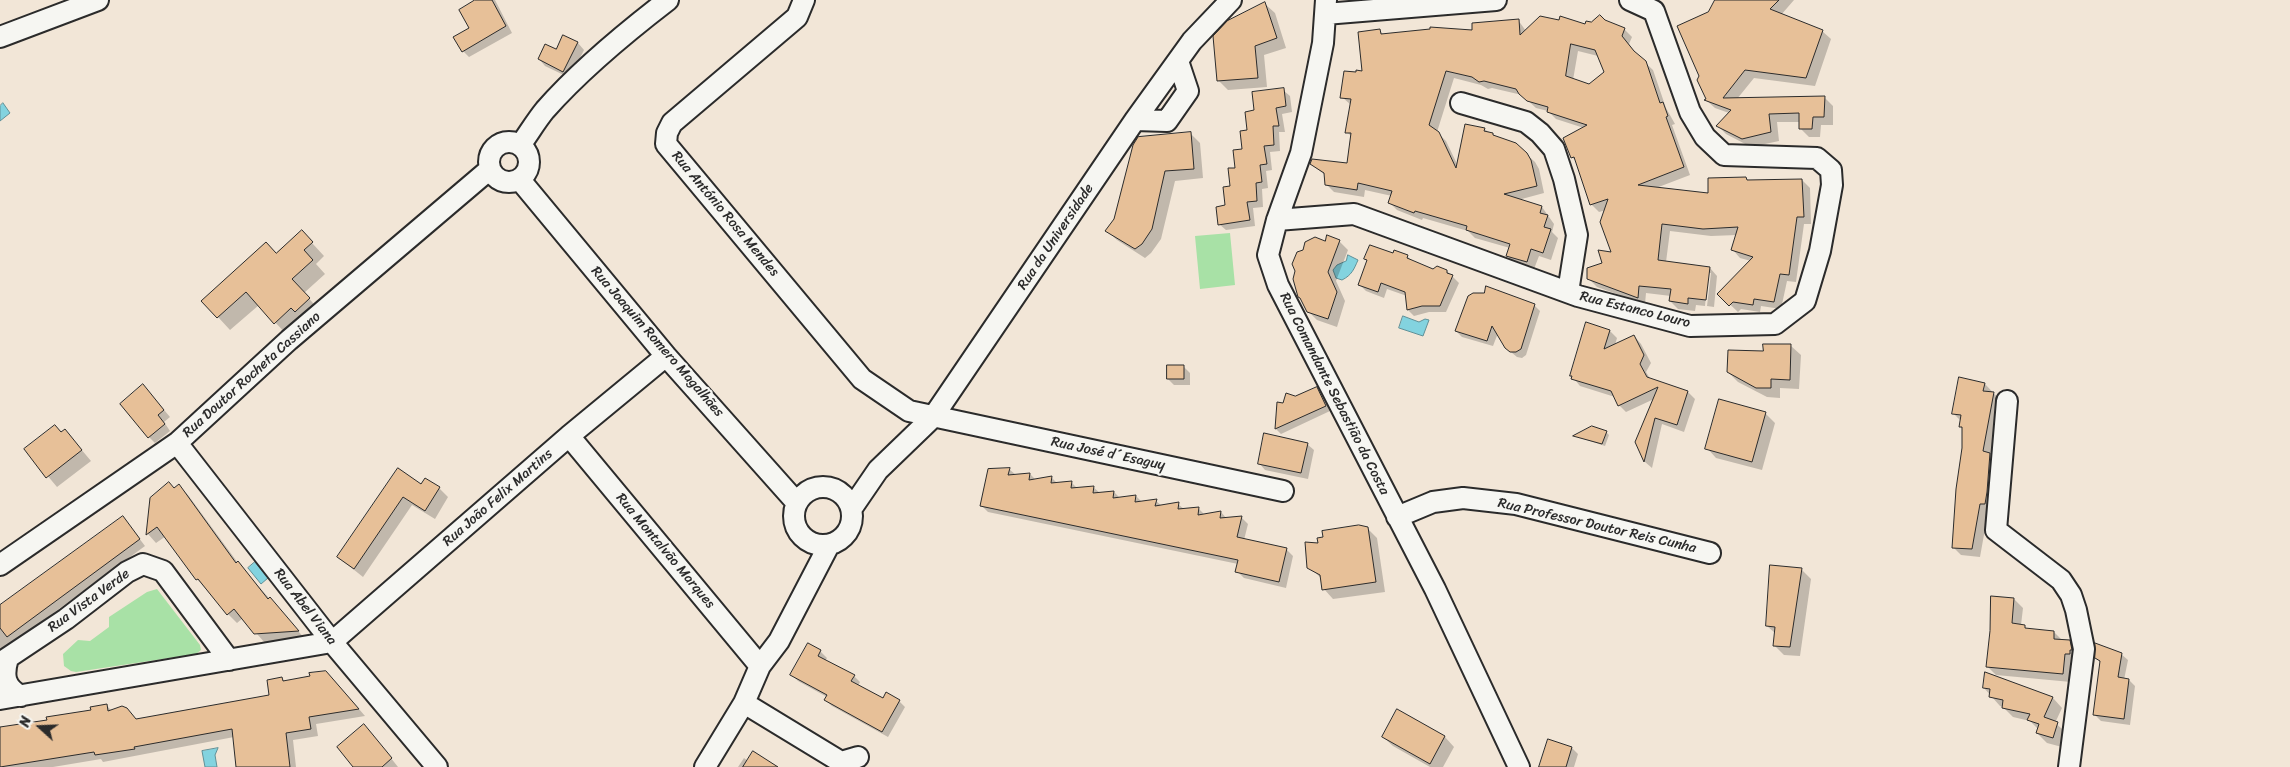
<!DOCTYPE html>
<meta charset="utf-8">
<style>
body{margin:0}
#map{position:relative;width:2290px;height:767px;overflow:hidden;background:#f2e6d7;font-family:Sriracha,sans-serif}
canvas{display:block}
.north{position:absolute;left:15px;top:702px;width:50px;height:50px;-webkit-text-stroke:4px #f6f6f2;paint-order:stroke;rotate:290deg;font-size:14px;font-weight:700;line-height:20px;text-align:center;color:#2b2b2b}
.north::after{content:'';display:block;margin:auto;width:18px;height:22px;background:#2b2b2b;clip-path:polygon(50% 0,100% 100%,50% 72%,0 100%)}
</style>
<div id="map">
<canvas width="2290" height="767"></canvas>
<div class="north">N</div>
</div>
<script>
const g = document.querySelector('canvas').getContext('2d');
g.lineJoin = 'round';
function fill(path, color) {
  g.fillStyle = color;
  g.fill(path, 'evenodd');
}
function trace(path, color, width, dash) {
  g.strokeStyle = color;
  g.lineWidth = width;
  g.lineCap = dash ? 'butt' : 'round';
  g.setLineDash(dash || []);
  g.stroke(path);
}
function drawText(font, color, halo, rows, align = 'center') {
  g.font = font + ' Sriracha,sans-serif';
  g.lineWidth = 4.5;
  g.setLineDash([]);
  g.textBaseline = 'middle';
  g.strokeStyle = halo;
  g.fillStyle = color;
  for (const [text, x, y, turn = 0] of rows) {
    g.save();
    g.translate(x, y);
    g.rotate((+turn || 0) * Math.PI / 180);
    g.textAlign = isNaN(turn) ? turn : align;
    if (halo) g.strokeText(text, 0, 0);
    g.fillText(text, 0, 0);
    g.restore();
  }
}
fill(new Path2D(`
 M 1230,233 L 1235,285 L 1200,289 L 1195,236 Z
 M 157,589 L 200,645 L 201,650 L 196,654 L 76,672 L 71,671 L 64,666 L 63,654 L 78,640 L 90,641 L 109,627 L 109,617 L 147,592 Z`), '#a8e1a6');
const water = new Path2D(`
 M 3,103 L 10,113 L 0,121 L 0,106 Z
 M 1348,255 L 1358,260 C 1354,269 1352,275 1342,280 L 1336,278 L 1333,270 L 1337,265 L 1346,261 Z
 M 1403,316 L 1419,322 L 1425,319 L 1429,320 L 1423,336 L 1399,328 Z
 M 255,562 L 268,578 L 261,584 L 248,568 Z
 M 218,748 L 215,755 L 217,767 L 205,767 L 202,751 Z`);
fill(water, '#83d3df');
trace(water, '#609097', 1);
fill(new Path2D(`
 M 477,0 L 495,0 L 512,33 L 469,57 L 463,51 L 471,28 Z
 M 1717,0 L 1794,0 L 1781,15 L 1822,31 L 1831,39 L 1815,86 L 1754,78 L 1737,99 L 1824,97 L 1833,106 L 1833,125 L 1821,125 L 1820,137 L 1809,137 L 1800,128 L 1800,122 L 1777,122 L 1779,141 L 1751,147 L 1726,134 L 1718,126 L 1729,113 L 1715,108 L 1706,100 L 1700,76 L 1709,12 Z
 M 1265,4 L 1275,13 L 1286,48 L 1264,55 L 1267,87 L 1228,90 L 1218,80 Z
 M 1518,20 L 1526,31 L 1605,22 L 1624,29 L 1632,37 L 1629,44 L 1638,56 L 1653,70 L 1666,108 L 1675,124 L 1672,125 L 1690,175 L 1656,188 L 1710,194 L 1746,178 L 1749,182 L 1802,180 L 1810,188 L 1811,224 L 1804,224 L 1796,282 L 1787,281 L 1781,309 L 1761,306 L 1760,312 L 1741,309 L 1738,312 L 1719,294 L 1751,261 L 1740,258 L 1733,250 L 1737,235 L 1711,236 L 1670,231 L 1666,262 L 1710,268 L 1717,276 L 1714,307 L 1707,306 L 1711,273 L 1708,273 L 1705,306 L 1696,305 L 1695,311 L 1678,309 L 1670,301 L 1671,296 L 1646,293 L 1645,304 L 1597,287 L 1589,279 L 1613,253 L 1606,210 L 1599,212 L 1591,204 L 1576,161 L 1572,157 L 1584,128 L 1556,119 L 1548,111 L 1536,108 L 1522,95 L 1492,88 L 1488,89 L 1481,85 L 1454,78 L 1437,132 L 1446,141 L 1458,166 L 1484,129 L 1526,154 L 1535,162 L 1539,169 L 1544,193 L 1518,200 L 1542,207 L 1554,224 L 1552,232 L 1558,238 L 1551,260 L 1539,256 L 1534,269 L 1515,263 L 1507,256 L 1510,248 L 1475,238 L 1468,231 L 1423,218 L 1422,220 L 1397,210 L 1389,202 L 1392,196 L 1365,190 L 1364,197 L 1334,192 L 1326,184 L 1325,175 L 1311,164 L 1348,164 L 1352,137 L 1347,132 L 1351,105 L 1342,97 L 1363,72 L 1380,31 L 1384,35 L 1473,31 ZM 1578,51 L 1598,56 L 1605,73 L 1589,86 L 1573,80 Z
 M 563,36 L 578,43 L 584,50 L 570,78 L 545,66 L 539,59 L 556,51 Z
 M 1283,90 L 1290,96 L 1292,112 L 1282,114 L 1285,132 L 1279,132 L 1280,151 L 1270,152 L 1272,170 L 1266,171 L 1268,188 L 1262,189 L 1263,207 L 1253,208 L 1255,226 L 1226,230 L 1219,224 L 1256,111 Z
 M 1190,133 L 1200,143 L 1203,178 L 1175,181 L 1161,239 L 1151,253 L 1145,258 L 1117,240 L 1107,231 Z
 M 301,231 L 324,256 L 316,264 L 325,274 L 304,293 L 321,312 L 288,336 L 259,305 L 230,330 L 218,317 Z
 M 1339,241 L 1348,250 L 1336,281 L 1345,301 L 1337,327 L 1317,320 L 1308,311 L 1325,243 Z
 M 1394,255 L 1407,256 L 1413,262 L 1433,270 L 1447,271 L 1459,283 L 1446,312 L 1429,312 L 1414,316 L 1408,310 L 1407,296 L 1387,289 L 1384,298 L 1366,291 L 1360,285 Z
 M 1534,305 L 1540,311 L 1526,355 L 1522,358 L 1517,357 L 1506,348 L 1498,333 L 1493,346 L 1462,337 L 1456,331 Z
 M 1610,331 L 1617,338 L 1615,345 L 1634,336 L 1641,344 L 1651,363 L 1646,372 L 1651,380 L 1688,392 L 1695,399 L 1684,432 L 1662,424 L 1652,468 L 1645,462 L 1636,442 L 1654,399 L 1626,412 L 1619,405 L 1615,397 L 1580,386 L 1571,375 Z
 M 1791,346 L 1801,355 L 1799,389 L 1780,388 L 1780,398 L 1767,397 L 1738,382 L 1728,372 L 1764,352 Z
 M 1184,367 L 1190,373 L 1190,385 L 1174,385 L 1168,379 Z
 M 1960,379 L 1985,384 L 2001,401 L 1991,456 L 1997,462 L 1980,557 L 1961,555 L 1953,547 L 1963,448 L 1963,430 L 1960,426 L 1961,421 L 1954,414 Z
 M 1317,388 L 1322,393 L 1330,411 L 1281,434 L 1276,429 L 1278,403 L 1283,405 Z
 M 149,392 L 170,417 L 164,422 L 170,431 L 155,443 L 149,437 Z
 M 1765,413 L 1775,423 L 1762,470 L 1716,458 L 1707,448 Z
 M 65,430 L 91,461 L 57,487 L 26,450 Z
 M 1606,432 L 1609,435 L 1605,446 L 1575,436 Z
 M 1307,444 L 1314,450 L 1308,479 L 1265,470 L 1259,463 Z
 M 1009,469 L 1016,475 L 1030,474 L 1036,480 L 1052,478 L 1058,484 L 1072,483 L 1078,489 L 1093,487 L 1100,493 L 1114,492 L 1120,498 L 1136,496 L 1142,502 L 1156,501 L 1162,506 L 1178,504 L 1185,510 L 1199,509 L 1205,515 L 1221,512 L 1227,519 L 1241,517 L 1248,524 L 1244,540 L 1286,549 L 1293,556 L 1286,588 L 1244,578 L 1237,571 L 1238,564 L 988,512 L 981,505 Z
 M 398,470 L 422,486 L 425,480 L 439,488 L 448,497 L 435,519 L 412,505 L 363,577 L 338,557 Z
 M 179,486 L 188,495 L 238,563 L 306,640 L 265,643 L 243,618 L 237,623 L 228,614 L 197,579 L 166,536 L 156,543 L 148,534 L 151,498 Z
 M 123,517 L 145,546 L 0,652 L 0,607 Z
 M 1367,528 L 1377,538 L 1385,592 L 1333,599 L 1324,589 L 1322,579 L 1309,567 Z
 M 1771,566 L 1801,569 L 1811,579 L 1800,656 L 1784,655 L 1774,645 L 1776,634 L 1767,626 Z
 M 1992,597 L 2014,599 L 2023,608 L 2021,625 L 2029,630 L 2054,632 L 2063,641 L 2070,641 L 2078,650 L 2071,682 L 1996,675 L 1987,666 L 1991,632 Z
 M 820,651 L 827,658 L 825,661 L 854,676 L 860,682 L 858,686 L 884,700 L 899,701 L 905,707 L 888,737 L 832,706 L 825,700 L 827,697 L 798,681 L 792,675 Z
 M 2121,654 L 2128,660 L 2124,680 L 2129,680 L 2135,686 L 2130,725 L 2101,721 L 2095,715 L 2101,663 L 2096,658 Z
 M 282,679 L 285,681 L 334,680 L 365,716 L 316,724 L 318,736 L 293,740 L 296,767 L 237,767 L 234,737 L 103,762 L 101,759 L 53,767 L 0,767 L 0,729 L 48,721 L 107,706 L 112,711 L 127,709 L 137,720 L 271,696 Z
 M 1984,688 L 2053,698 L 2062,708 L 2055,723 L 2067,733 L 2062,747 L 2047,743 L 2037,733 L 2038,729 L 2030,721 L 2013,717 L 2003,707 L 2000,706 Z
 M 1397,711 L 1445,737 L 1454,747 L 1443,767 L 1430,767 L 1393,746 L 1383,737 Z
 M 364,726 L 372,734 L 398,767 L 355,767 Z
 M 1572,748 L 1578,754 L 1574,767 L 1540,767 Z
 M 744,758 L 748,761 L 775,767 L 738,767 Z`), '#0003');
const building = new Path2D(`
 M 475,0 L 492,0 L 506,26 L 462,52 L 453,37 L 469,28 L 459,10 Z
 M 1715,0 L 1779,0 L 1770,9 L 1823,30 L 1806,78 L 1745,70 L 1723,98 L 1825,96 L 1824,117 L 1813,117 L 1812,129 L 1799,129 L 1799,113 L 1769,114 L 1771,132 L 1742,139 L 1716,126 L 1731,110 L 1704,100 L 1706,99 L 1697,80 L 1699,76 L 1677,26 L 1708,12 Z
 M 1265,2 L 1277,38 L 1255,46 L 1258,78 L 1217,81 L 1213,36 L 1227,21 Z
 M 1600,15 L 1605,20 L 1625,28 L 1622,36 L 1634,51 L 1646,61 L 1660,103 L 1663,102 L 1668,116 L 1666,117 L 1684,167 L 1638,185 L 1708,193 L 1708,178 L 1746,177 L 1747,180 L 1802,179 L 1804,217 L 1797,217 L 1789,275 L 1780,274 L 1774,302 L 1754,299 L 1753,305 L 1733,302 L 1729,306 L 1717,294 L 1753,257 L 1731,250 L 1738,227 L 1703,229 L 1662,224 L 1658,260 L 1710,267 L 1706,300 L 1688,298 L 1688,304 L 1669,301 L 1671,289 L 1639,286 L 1638,298 L 1587,279 L 1587,268 L 1602,263 L 1598,250 L 1611,252 L 1600,222 L 1608,199 L 1590,205 L 1574,157 L 1571,158 L 1563,138 L 1587,125 L 1547,112 L 1548,107 L 1527,101 L 1519,94 L 1516,89 L 1484,81 L 1479,82 L 1472,77 L 1446,71 L 1429,125 L 1439,132 L 1456,168 L 1465,124 L 1485,128 L 1484,131 L 1493,133 L 1493,135 L 1516,143 L 1527,153 L 1531,160 L 1537,186 L 1504,194 L 1542,206 L 1540,213 L 1548,215 L 1544,227 L 1551,229 L 1543,253 L 1531,249 L 1527,262 L 1506,256 L 1510,244 L 1466,230 L 1467,226 L 1415,211 L 1414,213 L 1388,203 L 1392,191 L 1358,183 L 1357,190 L 1325,185 L 1324,173 L 1310,164 L 1312,159 L 1347,163 L 1351,133 L 1345,133 L 1351,99 L 1340,98 L 1344,71 L 1356,72 L 1356,70 L 1362,71 L 1358,32 L 1380,29 L 1381,34 L 1430,29 L 1430,27 L 1472,30 L 1472,23 L 1519,19 L 1520,35 L 1540,16 L 1559,20 L 1560,16 L 1585,24 L 1586,21 L 1591,22 ZM 1571,44 L 1595,50 L 1604,72 L 1589,84 L 1566,76 Z
 M 563,35 L 578,42 L 563,72 L 538,59 L 545,44 L 556,49 Z
 M 1284,88 L 1286,106 L 1276,108 L 1279,126 L 1273,126 L 1274,145 L 1264,146 L 1267,164 L 1260,165 L 1262,182 L 1256,183 L 1257,201 L 1247,202 L 1250,220 L 1218,225 L 1216,207 L 1225,205 L 1223,187 L 1230,186 L 1228,168 L 1235,168 L 1233,150 L 1242,149 L 1240,131 L 1247,130 L 1245,112 L 1254,110 L 1252,92 Z
 M 1191,132 L 1194,169 L 1165,171 L 1152,229 L 1142,244 L 1135,249 L 1105,231 L 1114,219 L 1133,145 L 1138,137 Z
 M 302,230 L 313,242 L 304,250 L 313,260 L 292,279 L 310,298 L 295,312 L 291,308 L 274,324 L 246,292 L 217,318 L 201,301 L 266,242 L 276,253 Z
 M 1327,235 L 1340,240 L 1328,272 L 1337,292 L 1328,319 L 1307,312 L 1300,298 L 1298,297 L 1293,279 L 1295,271 L 1292,264 L 1297,252 L 1303,250 L 1305,242 L 1315,237 L 1325,241 Z
 M 1370,245 L 1393,253 L 1394,250 L 1408,255 L 1407,258 L 1433,269 L 1437,266 L 1447,270 L 1447,273 L 1453,275 L 1440,306 L 1422,306 L 1407,310 L 1405,292 L 1381,283 L 1378,292 L 1358,285 L 1367,260 L 1364,259 Z
 M 1486,286 L 1535,304 L 1521,349 L 1516,352 L 1510,352 L 1505,348 L 1492,326 L 1487,341 L 1455,331 L 1468,296 L 1473,293 L 1484,293 Z
 M 1586,322 L 1610,330 L 1604,349 L 1634,335 L 1644,355 L 1640,364 L 1647,377 L 1688,391 L 1677,425 L 1655,418 L 1644,462 L 1635,442 L 1658,387 L 1618,406 L 1611,391 L 1571,379 L 1572,376 L 1570,376 Z
 M 1763,344 L 1791,344 L 1790,380 L 1771,379 L 1771,388 L 1756,388 L 1727,372 L 1728,350 L 1763,351 Z
 M 1167,365 L 1184,365 L 1184,379 L 1167,379 Z
 M 1959,377 L 1985,383 L 1983,391 L 1994,392 L 1983,451 L 1990,453 L 1987,492 L 1985,504 L 1980,504 L 1972,549 L 1952,548 L 1956,489 L 1962,448 L 1962,427 L 1959,427 L 1961,415 L 1952,414 Z
 M 143,384 L 164,410 L 158,415 L 165,424 L 148,438 L 120,404 Z
 M 1317,387 L 1326,406 L 1275,429 L 1277,402 L 1283,403 L 1286,393 L 1295,396 Z
 M 1719,399 L 1766,412 L 1752,462 L 1705,449 Z
 M 55,425 L 61,432 L 65,429 L 82,450 L 46,478 L 24,449 Z
 M 1592,426 L 1607,431 L 1602,444 L 1573,436 Z
 M 1264,433 L 1308,443 L 1301,473 L 1258,464 Z
 M 398,468 L 421,484 L 425,478 L 440,487 L 425,511 L 403,497 L 354,569 L 337,557 Z
 M 1010,468 L 1008,475 L 1030,473 L 1029,480 L 1052,476 L 1051,483 L 1072,481 L 1071,488 L 1094,486 L 1093,493 L 1114,491 L 1113,498 L 1136,495 L 1135,502 L 1157,499 L 1155,506 L 1179,502 L 1178,509 L 1199,507 L 1198,515 L 1221,511 L 1220,518 L 1242,516 L 1237,537 L 1287,548 L 1279,582 L 1235,572 L 1238,560 L 980,506 L 988,469 Z
 M 169,482 L 174,488 L 179,484 L 236,563 L 238,561 L 268,599 L 270,597 L 299,631 L 254,634 L 234,609 L 227,615 L 198,579 L 196,580 L 157,527 L 146,535 L 150,498 Z
 M 123,516 L 140,539 L 7,637 L 0,628 L 0,605 Z
 M 1359,525 L 1368,527 L 1376,582 L 1322,590 L 1320,575 L 1307,568 L 1305,542 L 1318,543 L 1317,538 L 1323,537 L 1322,531 Z
 M 1770,565 L 1802,568 L 1790,647 L 1773,646 L 1775,627 L 1766,626 Z
 M 1991,596 L 2014,598 L 2012,623 L 2025,625 L 2025,628 L 2054,631 L 2054,639 L 2070,640 L 2072,650 L 2070,650 L 2070,654 L 2065,654 L 2063,674 L 1986,667 L 1990,631 Z
 M 808,643 L 821,650 L 818,656 L 855,675 L 851,681 L 883,698 L 886,692 L 900,700 L 882,732 L 824,700 L 827,695 L 790,675 Z
 M 2095,643 L 2122,653 L 2118,677 L 2129,679 L 2124,719 L 2093,715 L 2100,661 L 2095,658 Z
 M 326,671 L 359,709 L 309,717 L 311,729 L 286,733 L 290,767 L 236,767 L 232,729 L 134,747 L 135,749 L 95,755 L 94,752 L 0,767 L 0,727 L 47,720 L 46,717 L 91,710 L 90,707 L 107,704 L 108,711 L 122,706 L 127,708 L 136,719 L 269,695 L 267,680 L 282,677 L 283,681 L 310,676 L 309,673 Z
 M 1985,672 L 2053,697 L 2044,717 L 2058,722 L 2053,738 L 2036,733 L 2039,724 L 2027,720 L 2030,714 L 2002,708 L 2003,700 L 1989,697 L 1990,689 L 1983,688 Z
 M 1397,709 L 1445,736 L 1430,764 L 1382,737 Z
 M 364,724 L 392,758 L 382,767 L 353,767 L 337,747 Z
 M 1548,739 L 1572,747 L 1566,767 L 1539,767 Z
 M 753,751 L 778,767 L 743,767 Z`);
fill(building, '#e7c098');
trace(building, '#2b2b2b', 1);
const minor = new Path2D(`
 M 804,0 L 797,17 L 672,123 L 667,133 L 666,144 L 862,379 L 909,411 L 1283,491
 M 1326,0 L 1323,43 L 1301,153 L 1277,220 L 1268,255 L 1278,285 L 1435,589 L 1519,767
 M 1325,14 L 1496,0
 M 0,37 L 98,0
 M 1461,103 L 1526,122 L 1540,133 L 1554,149 L 1564,179 L 1577,235 L 1568,292
 M 1135,120 L 1167,121 L 1188,91 L 1178,61
 M489 162a20 20 0 1 1 40 0a20 20 0 1 1-40 0Z
 M 521,144 C 529,133 536,121 545,110 C 581,69 625,33 668,0
 M 520,180 L 666,356 L 797,503
 M 1277,220 L 1354,214 L 1578,296 L 1690,326 L 1775,324 L 1805,301 L 1820,251 L 1832,185 L 1831,170 L 1817,158 L 1724,155 L 1705,137 L 1690,112 L 1654,11 L 1630,0
 M 2007,401 L 1996,530 L 2061,580 L 2071,595 L 2076,610 L 2084,649 L 2069,767
 M 569,436 L 760,666
 M 177,443 L 332,642 L 437,767
 M794 516a29 29 0 1 1 58 0a29 29 0 1 1-58 0Z
 M 852,508 L 878,470 L 933,417 L 1135,120 L 1192,41 L 1231,0
 M 1397,517 L 1433,502 L 1463,498 L 1516,504 L 1710,553
 M 0,565 L 177,443 L 289,340 L 490,169
 M 8,658 C 3,675 4,687 21,696
 M 0,663 L 66,619 L 127,572 L 143,564 L 163,571 L 229,660
 M 0,699 L 332,642 L 569,436 L 666,356
 M 744,703 L 841,762 L 858,757
 M 705,767 L 744,703 L 760,666 L 779,641 L 829,545`);
trace(minor, '#2b2b2b', 24);
trace(minor, '#f6f6f2', 20);
drawText('14px', '#2b2b2b', '#f6f6f2', [
 ["Rua António Rosa Mendes",725,214,50],
 ["Rua da Universidade",1056,237,-56],
 ["Rua Estanco Louro",1635,310,14],
 ["Rua Joaquim Romero Magalhães",657,342,49],
 ["Rua Doutor Rocheta Cassiano",252,375,-42],
 ["Rua Comandante Sebastião da Costa",1334,394,63],
 ["Rua José d´Esaguy",1108,454,12],
 ["Rua João Felix Martins",498,498,-41],
 ["Rua Professor Doutor Reis Cunha",1597,526,13],
 ["Rua Montalvão Marques",665,551,50],
 ["Rua Vista Verde",89,601,-36],
 ["Rua Abel Viana",305,607,52]
]);
</script>
